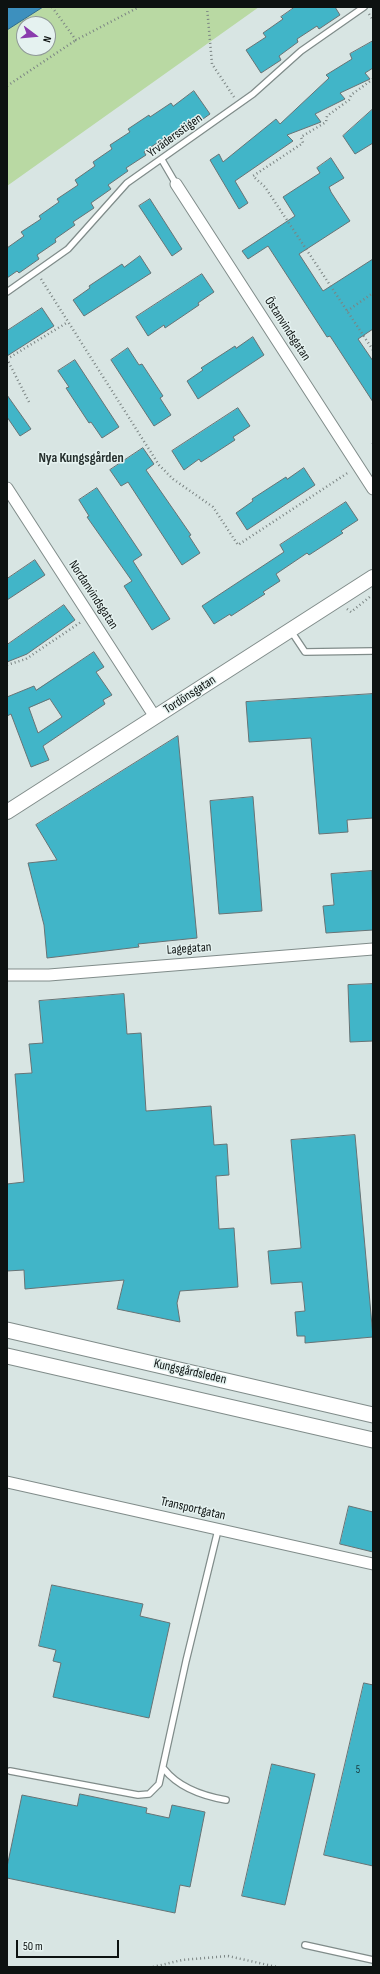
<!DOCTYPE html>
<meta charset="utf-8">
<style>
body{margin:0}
#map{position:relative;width:380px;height:1974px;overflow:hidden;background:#d8e5e3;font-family:"Sofia Sans Condensed",sans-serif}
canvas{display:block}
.frame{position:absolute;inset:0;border:8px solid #0d1211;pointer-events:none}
.north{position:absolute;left:16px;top:16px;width:40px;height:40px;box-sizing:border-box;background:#e5f2f0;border:1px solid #8f9897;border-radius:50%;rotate:106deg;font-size:11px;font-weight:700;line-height:16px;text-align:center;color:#0d1211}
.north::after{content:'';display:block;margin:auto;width:14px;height:18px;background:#8a3cad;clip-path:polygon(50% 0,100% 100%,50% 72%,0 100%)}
.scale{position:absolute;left:16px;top:1940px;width:103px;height:18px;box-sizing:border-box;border:2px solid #0d1211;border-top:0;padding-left:5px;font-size:12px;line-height:14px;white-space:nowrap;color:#0d1211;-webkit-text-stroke:3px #e5f2f0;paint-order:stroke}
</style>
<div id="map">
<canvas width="380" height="1974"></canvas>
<div class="frame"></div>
<div class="north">N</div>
<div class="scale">50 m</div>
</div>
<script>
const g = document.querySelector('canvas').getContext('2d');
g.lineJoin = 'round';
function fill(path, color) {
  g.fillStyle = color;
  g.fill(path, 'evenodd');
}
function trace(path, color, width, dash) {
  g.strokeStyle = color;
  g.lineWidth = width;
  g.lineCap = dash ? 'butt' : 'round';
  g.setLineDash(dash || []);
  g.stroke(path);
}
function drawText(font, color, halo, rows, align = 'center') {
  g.font = font + ' "Sofia Sans Condensed",sans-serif';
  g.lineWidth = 3;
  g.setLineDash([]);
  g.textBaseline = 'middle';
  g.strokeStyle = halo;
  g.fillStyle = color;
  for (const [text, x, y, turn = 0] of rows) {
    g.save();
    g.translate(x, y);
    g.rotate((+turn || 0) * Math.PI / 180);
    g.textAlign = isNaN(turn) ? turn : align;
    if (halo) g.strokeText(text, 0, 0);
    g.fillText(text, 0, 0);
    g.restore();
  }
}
fill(new Path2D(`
 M 43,7 L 259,7 L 7,186 L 7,30 ZM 24,24 L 48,24 L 48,48 L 24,48 Z`), '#b9d9a3');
const water = new Path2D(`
 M 7,7 L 43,7 L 7,30 Z`);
fill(water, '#3d90be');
trace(water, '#2f6a8a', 1);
const building = new Path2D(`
 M 295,7 L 335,7 L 340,15 L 319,29 L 317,26 L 297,39 L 298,42 L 279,56 L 281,60 L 261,73 L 246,50 L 266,37 L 263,33 L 283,19 L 281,17 Z
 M 373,41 L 373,68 L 365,73 L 370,79 L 340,93 L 345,99 L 315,114 L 321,122 L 287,135 L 293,141 L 235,181 L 248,203 L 239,209 L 210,160 L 219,154 L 223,162 L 276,119 L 280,124 L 329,78 L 326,75 L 352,59 L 350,54 Z
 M 194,91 L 210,114 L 189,129 L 187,126 L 166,140 L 164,138 L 144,152 L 146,155 L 126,168 L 128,171 L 108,185 L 111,189 L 91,203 L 94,208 L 73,222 L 75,225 L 55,239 L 56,242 L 37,255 L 39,259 L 19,273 L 17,271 L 7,278 L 7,248 L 24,236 L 21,232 L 41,219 L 39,216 L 59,202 L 57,199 L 78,185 L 75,180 L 95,166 L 93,162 L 112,149 L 110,145 L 130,132 L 128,129 L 149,115 L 150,117 L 171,103 L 173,106 Z
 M 373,109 L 373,143 L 355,154 L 343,136 Z
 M 331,158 L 344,178 L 329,187 L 331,192 L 350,221 L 299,254 L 323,291 L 373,259 L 373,329 L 358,339 L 373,361 L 373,402 L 330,336 L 327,337 L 268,246 L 248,259 L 242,251 L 295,216 L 283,197 L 320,173 L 317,168 Z
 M 150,199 L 182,249 L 172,256 L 139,206 Z
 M 140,256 L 151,273 L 84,316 L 73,300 L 90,288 L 89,286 L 122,264 L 124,267 Z
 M 202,274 L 214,292 L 198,303 L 199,305 L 165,328 L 164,325 L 148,336 L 136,317 Z
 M 42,308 L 54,326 L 7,356 L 7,331 Z
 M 253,337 L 264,355 L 198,399 L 187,381 L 203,370 L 201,368 L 235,346 L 236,348 Z
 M 128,348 L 139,365 L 142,364 L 163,396 L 160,398 L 171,415 L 154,426 L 111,360 Z
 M 75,360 L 119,427 L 102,438 L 91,422 L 89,423 L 66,388 L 69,387 L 58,371 Z
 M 7,395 L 31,429 L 20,436 L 7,417 Z
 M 238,408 L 250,426 L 233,437 L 235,440 L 201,462 L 199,459 L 184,470 L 172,451 Z
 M 143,448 L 154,464 L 146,470 L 191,535 L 189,536 L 200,553 L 182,565 L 128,482 L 121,486 L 110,470 Z
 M 304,468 L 315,485 L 247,530 L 236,513 L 253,501 L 252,499 L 286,477 L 287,479 Z
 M 97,488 L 142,555 L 133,561 L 170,619 L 152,630 L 124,586 L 132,581 L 87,517 L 89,516 L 79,500 Z
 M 346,502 L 358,520 L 341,531 L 343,533 L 309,555 L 307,553 L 276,574 L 280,581 L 263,592 L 265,594 L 231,616 L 230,614 L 214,624 L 202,606 L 284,552 L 280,545 Z
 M 35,560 L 45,575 L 7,600 L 7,579 Z
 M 64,605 L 75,620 L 27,654 L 7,662 L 7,645 Z
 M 94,652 L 104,667 L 96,672 L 112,695 L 103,700 L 105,704 L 43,746 L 49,760 L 31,767 L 11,714 L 7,716 L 7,697 L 34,686 L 36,690 ZM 50,699 L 62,717 L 38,733 L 29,708 Z
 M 373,694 L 373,818 L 347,820 L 348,832 L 319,834 L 311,738 L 249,742 L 246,702 Z
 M 178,736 L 197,938 L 138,944 L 139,947 L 47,958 L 44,925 L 28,863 L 57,860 L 36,825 Z
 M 253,797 L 262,911 L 219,914 L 210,801 Z
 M 372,871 L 373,930 L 326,933 L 323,906 L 334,905 L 331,874 Z
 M 373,984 L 373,1041 L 350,1042 L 348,985 Z
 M 124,994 L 127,1034 L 141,1033 L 146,1111 L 211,1106 L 214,1145 L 227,1144 L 229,1175 L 216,1176 L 219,1229 L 234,1228 L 238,1287 L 180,1291 L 177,1303 L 180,1322 L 117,1309 L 124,1280 L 25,1289 L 24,1270 L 7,1271 L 7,1184 L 24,1182 L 15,1074 L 32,1073 L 29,1044 L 43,1043 L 39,1001 Z
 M 355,1135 L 373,1337 L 305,1343 L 305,1336 L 297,1336 L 295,1312 L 305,1311 L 302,1282 L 271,1284 L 268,1251 L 301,1248 L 291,1140 Z
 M 349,1506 L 373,1512 L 373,1552 L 340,1544 Z
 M 52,1585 L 143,1604 L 140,1616 L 170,1623 L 149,1718 L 53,1697 L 61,1663 L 53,1661 L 56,1650 L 39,1646 Z
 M 364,1683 L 373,1685 L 373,1866 L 324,1855 Z
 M 272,1764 L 315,1774 L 285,1905 L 242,1896 Z
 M 80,1794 L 147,1808 L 146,1813 L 169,1818 L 172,1805 L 205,1812 L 190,1887 L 180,1885 L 175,1913 L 7,1878 L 7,1867 L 22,1795 L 77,1806 Z`);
fill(building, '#41b5c8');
trace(building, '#677375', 1);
const service = new Path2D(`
 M 162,160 L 176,184
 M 7,292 L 68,249 L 127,183 L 253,94 L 301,51 L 364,7
 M 291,631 L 305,652 L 373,651
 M 164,1769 C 179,1788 203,1796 226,1800
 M 10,1771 L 138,1795 L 149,1794 L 159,1784 L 186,1661 L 218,1530
 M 305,1945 L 373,1960`);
const minor = new Path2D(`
 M 176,184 L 373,489
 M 7,488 L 155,717
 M 7,975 L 49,975 L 373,949
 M 7,1482 L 373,1564`);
const tertiary = new Path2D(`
 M 7,812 L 373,577`);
const secondary = new Path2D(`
 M 7,1330 L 373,1415
 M 7,1356 L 373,1440`);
trace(service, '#808c8a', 8);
trace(minor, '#808c8a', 13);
trace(tertiary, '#808c8a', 16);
trace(secondary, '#808c8a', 17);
trace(new Path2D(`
 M 52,7 L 76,40 L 139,7
 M 207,7 L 212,64 L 234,97
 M 369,14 L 373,20
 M 373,79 L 351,95 L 349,100 L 327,116 L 326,122 L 301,137 L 303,143 L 253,176 L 265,187 L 373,350
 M 7,86 L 76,40
 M 41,279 L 159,465 L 173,479 L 213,507 L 238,545 L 349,472
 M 347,311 L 373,293
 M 29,402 L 7,359 L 68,322
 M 373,443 L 373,444
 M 347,609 L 351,612 L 371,596
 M 7,665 L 26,659 L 81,622
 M 153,1967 L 182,1960 L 228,1956 L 277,1967`), '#7b8483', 2.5, [1, 3]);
trace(service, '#fff', 5.5);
trace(minor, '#fff', 11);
trace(tertiary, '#fff', 14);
trace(secondary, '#fff', 15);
drawText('11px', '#1a3b3f', null, [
 ["5",358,1770]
]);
drawText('13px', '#0d1211', '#e5f2f0', [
 ["Yrvädersstigen",175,136,-36],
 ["Östanvindsgatan",287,329,57],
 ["Nordanvindsgatan",93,595,57],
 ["Tordönsgatan",190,695,-33],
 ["Lagegatan",189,949,-4],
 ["Kungsgårdsleden",190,1372,13],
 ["Transportgatan",193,1509,13]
]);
drawText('bold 14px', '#242e2c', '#e5f2f0', [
 ["Nya Kungsgården",81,458]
]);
</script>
